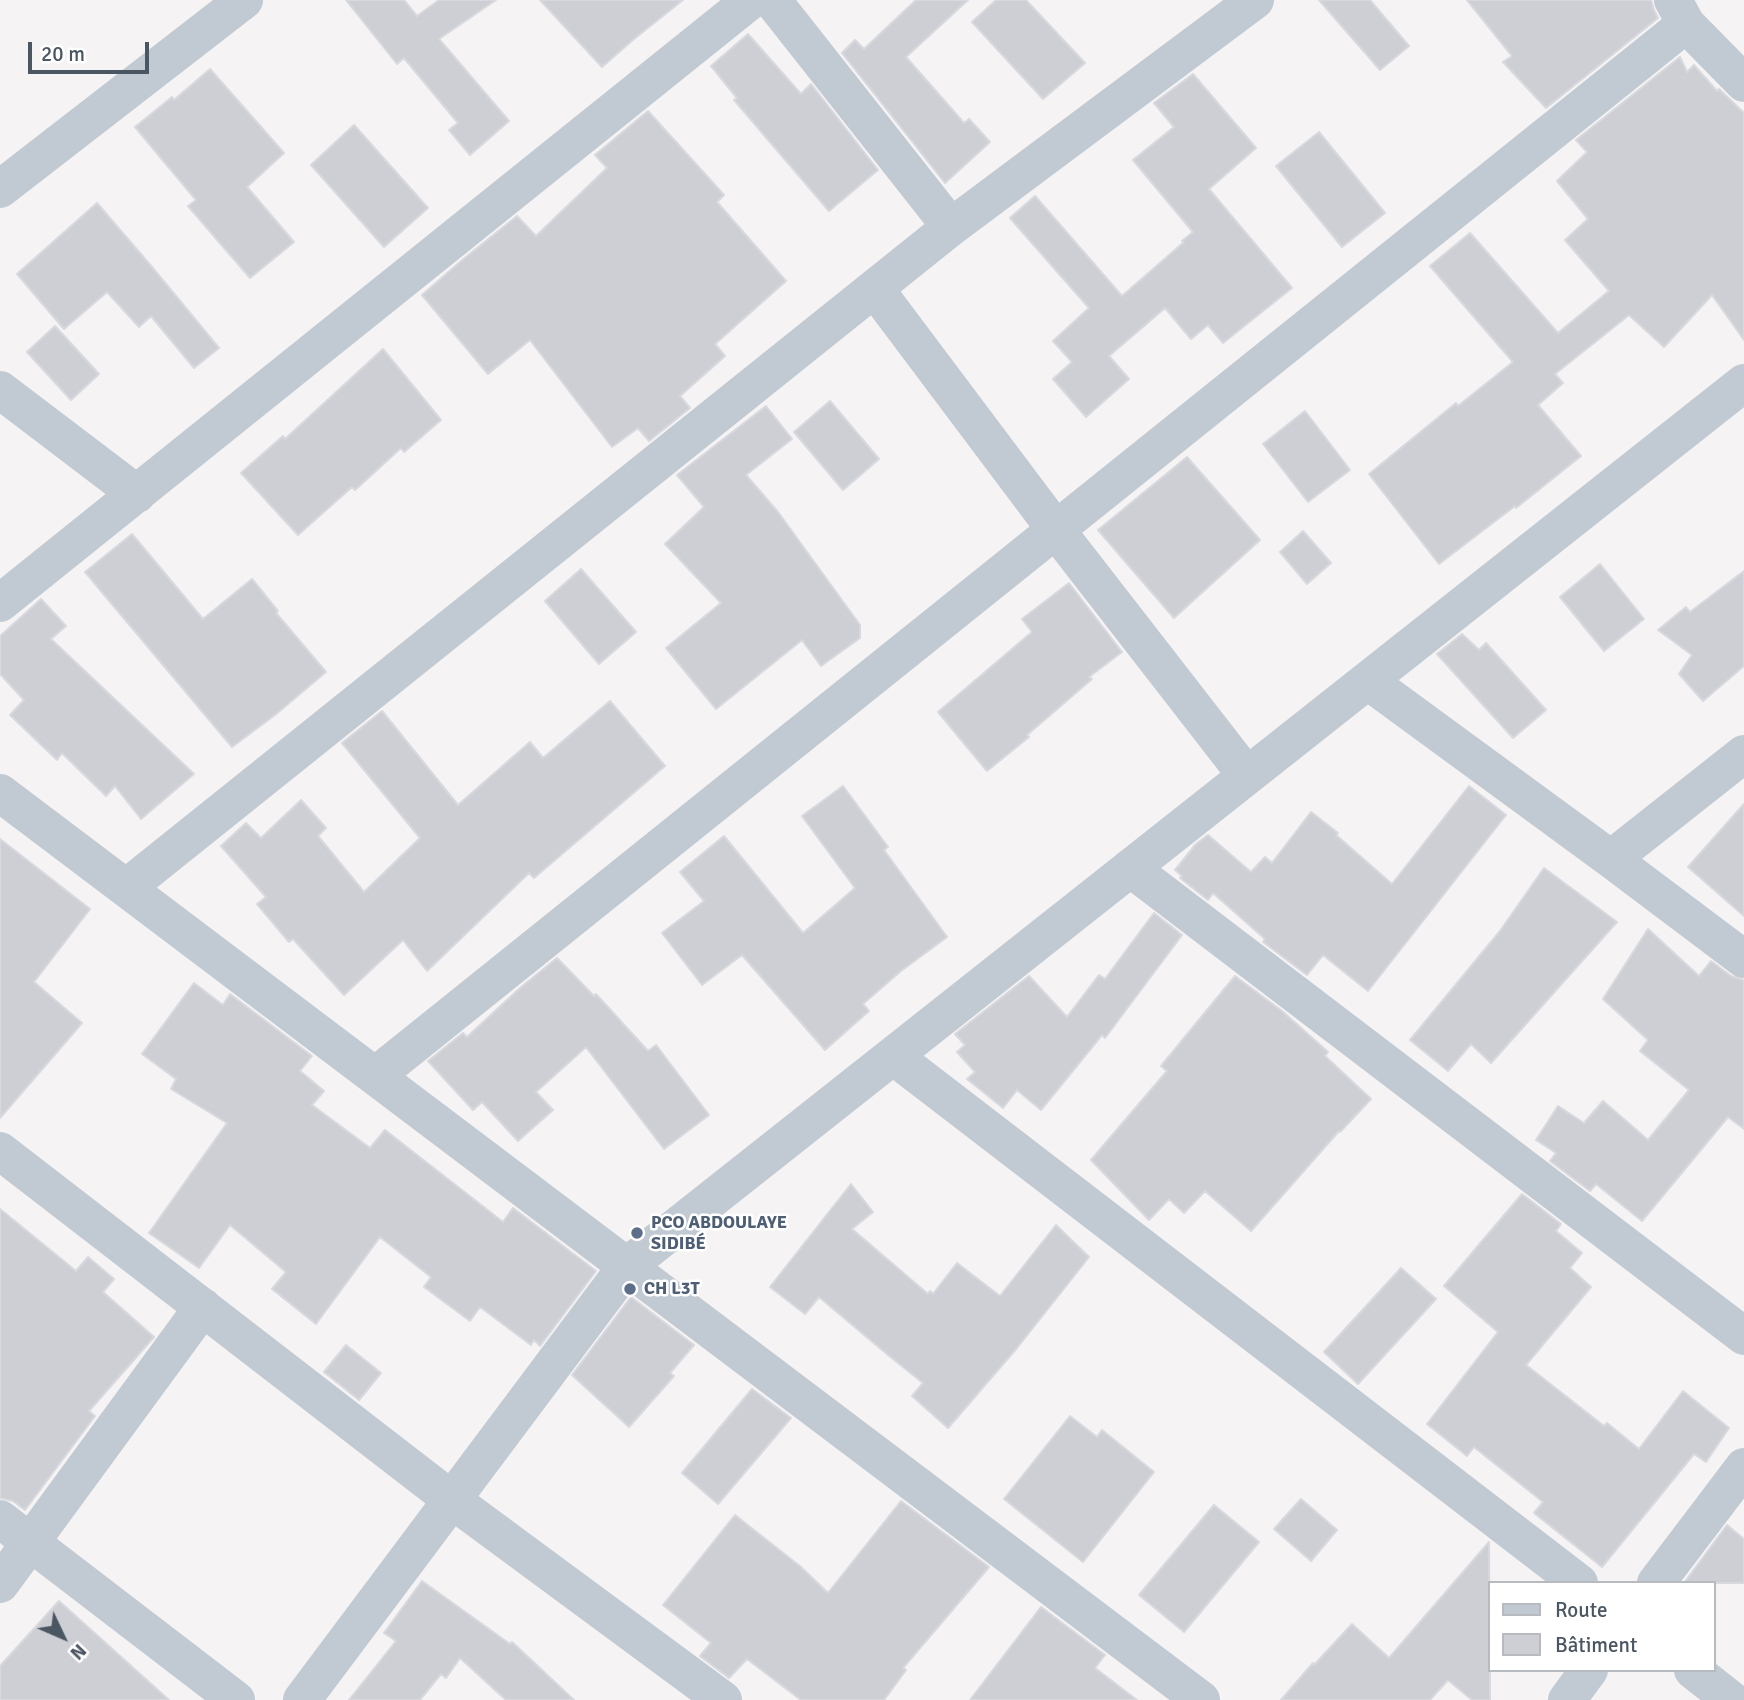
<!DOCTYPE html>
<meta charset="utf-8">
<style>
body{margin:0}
#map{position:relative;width:1744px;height:1700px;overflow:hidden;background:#f5f3f3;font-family:Signika,sans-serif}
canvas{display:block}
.legend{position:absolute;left:1488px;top:1581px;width:228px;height:91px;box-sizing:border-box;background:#fff;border:2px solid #b7bbc0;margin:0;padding:9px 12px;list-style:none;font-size:21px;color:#4a5661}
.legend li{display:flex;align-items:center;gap:14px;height:35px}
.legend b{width:35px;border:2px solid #b7bbc0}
.north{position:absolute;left:28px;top:1602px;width:70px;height:70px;-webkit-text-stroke:5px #fff;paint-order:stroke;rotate:134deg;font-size:19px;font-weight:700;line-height:28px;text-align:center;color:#4a5661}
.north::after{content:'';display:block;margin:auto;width:24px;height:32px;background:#4a5661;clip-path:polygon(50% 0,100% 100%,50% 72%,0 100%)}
.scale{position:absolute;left:28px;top:42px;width:121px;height:32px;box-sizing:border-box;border:4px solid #4a5661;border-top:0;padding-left:9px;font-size:21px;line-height:24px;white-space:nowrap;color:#4a5661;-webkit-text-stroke:5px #fff;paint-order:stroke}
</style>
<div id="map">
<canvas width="1744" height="1700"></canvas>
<ul class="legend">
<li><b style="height:9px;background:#c1cad2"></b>Route</li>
<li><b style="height:19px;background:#cdcfd5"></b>Bâtiment</li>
</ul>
<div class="north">N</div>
<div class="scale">20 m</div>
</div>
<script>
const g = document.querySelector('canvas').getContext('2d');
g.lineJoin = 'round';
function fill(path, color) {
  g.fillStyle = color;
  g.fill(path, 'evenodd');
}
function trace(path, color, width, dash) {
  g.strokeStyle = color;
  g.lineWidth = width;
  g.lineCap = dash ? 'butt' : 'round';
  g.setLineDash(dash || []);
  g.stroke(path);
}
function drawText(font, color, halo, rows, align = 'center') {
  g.font = font + ' Signika,sans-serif';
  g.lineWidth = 5;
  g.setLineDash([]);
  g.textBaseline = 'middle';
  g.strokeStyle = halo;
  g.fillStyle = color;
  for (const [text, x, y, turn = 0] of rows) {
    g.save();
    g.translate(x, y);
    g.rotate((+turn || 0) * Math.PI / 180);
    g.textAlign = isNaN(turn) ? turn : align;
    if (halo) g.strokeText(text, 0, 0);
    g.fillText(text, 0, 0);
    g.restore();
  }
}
const building = new Path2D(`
 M 346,0 L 404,0 L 417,16 L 439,0 L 496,0 L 439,39 L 509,121 L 470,155 L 449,130 L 458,123 L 404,58 L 397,64 Z
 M 540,0 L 683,0 L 634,39 L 602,67 Z
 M 916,0 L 968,0 L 906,57 L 964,123 L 969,119 L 990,142 L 945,183 L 842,53 L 855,40 L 864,49 Z
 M 996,0 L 1026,0 L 1085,63 L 1043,99 L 972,22 Z
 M 1319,0 L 1370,0 L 1409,46 L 1380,70 Z
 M 1467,0 L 1651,0 L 1654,10 L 1658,18 L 1546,108 L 1503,62 L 1512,56 Z
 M 748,34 L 801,94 L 811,84 L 878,170 L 829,211 L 734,100 L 737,98 L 711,66 Z
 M 1680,57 L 1687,72 L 1694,65 L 1717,91 L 1719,89 L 1744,113 L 1744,340 L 1712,295 L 1664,347 L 1629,315 L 1555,374 L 1563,383 L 1538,405 L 1581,456 L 1516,508 L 1515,506 L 1439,564 L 1369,474 L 1456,403 L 1458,406 L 1513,362 L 1430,266 L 1470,233 L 1558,333 L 1609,291 L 1565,240 L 1588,219 L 1557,181 L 1587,152 L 1576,140 Z
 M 210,69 L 284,153 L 247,187 L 294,242 L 250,278 L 188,206 L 196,200 L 135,127 L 172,97 L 174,100 Z
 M 1193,74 L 1256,148 L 1209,189 L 1292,288 L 1223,343 L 1208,325 L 1191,339 L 1165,308 L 1109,356 L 1129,379 L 1086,417 L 1053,379 L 1072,362 L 1053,341 L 1089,308 L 1010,218 L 1035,196 L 1122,296 L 1184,242 L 1182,241 L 1193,232 L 1133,160 L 1174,127 L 1154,103 Z
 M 648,111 L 724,195 L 717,202 L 786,281 L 715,344 L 725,356 L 680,396 L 690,408 L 649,441 L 638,428 L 612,447 L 530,340 L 488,374 L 422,295 L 461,261 L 517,216 L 536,236 L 607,168 L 595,155 Z
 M 354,125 L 428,208 L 384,247 L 311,165 Z
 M 1319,132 L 1385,213 L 1342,247 L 1276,166 Z
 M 97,203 L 152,267 L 219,348 L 194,368 L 151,316 L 139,327 L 107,292 L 64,329 L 17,274 Z
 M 55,326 L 99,374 L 71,400 L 27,352 Z
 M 383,349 L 441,420 L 404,452 L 401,448 L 355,490 L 352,487 L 298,535 L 241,473 L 283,436 L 285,439 Z
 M 830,401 L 879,459 L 843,490 L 794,432 Z
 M 766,406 L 792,439 L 746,475 L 778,512 L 860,625 L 860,638 L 821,666 L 802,640 L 716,709 L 666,648 L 721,603 L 665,544 L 704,507 L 677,475 Z
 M 1305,411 L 1350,470 L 1308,502 L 1263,444 Z
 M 1187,457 L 1260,540 L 1174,618 L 1098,530 Z
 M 1303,531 L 1331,563 L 1307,584 L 1280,552 Z
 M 132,534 L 203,619 L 252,579 L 278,611 L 276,613 L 326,672 L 275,715 L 232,747 L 85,572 Z
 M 1600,564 L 1644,619 L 1604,651 L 1560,597 Z
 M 581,569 L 636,632 L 599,664 L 545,601 Z
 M 1744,571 L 1744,666 L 1703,701 L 1679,674 L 1692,655 L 1658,630 L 1686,607 L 1690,612 Z
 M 1069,583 L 1122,652 L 1089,677 L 1092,679 L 1027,735 L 1029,737 L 987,771 L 938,712 L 1032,632 L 1022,619 Z
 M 41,599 L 66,626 L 51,639 L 194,774 L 141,819 L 115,786 L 106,796 L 62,753 L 57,760 L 10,715 L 24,700 L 0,674 L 0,636 Z
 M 1462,634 L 1479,650 L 1486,643 L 1546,710 L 1513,738 L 1437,654 Z
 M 610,701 L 665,766 L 534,878 L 529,873 L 427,971 L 403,940 L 344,995 L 293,939 L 289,942 L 257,904 L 266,897 L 221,846 L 246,823 L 261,838 L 301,800 L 326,828 L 318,836 L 364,892 L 420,838 L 342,743 L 382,711 L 458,805 L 530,742 L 543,758 Z
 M 843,786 L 888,847 L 884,850 L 947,937 L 901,971 L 863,1004 L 869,1011 L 825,1050 L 742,955 L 702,985 L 662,933 L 704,901 L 680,872 L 724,836 L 803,933 L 855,888 L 802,816 Z
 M 1469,786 L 1506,815 L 1368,991 L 1323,955 L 1307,975 L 1263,942 L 1265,939 L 1213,893 L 1208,900 L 1180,878 L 1182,876 L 1175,870 L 1196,844 L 1208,835 L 1251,872 L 1265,857 L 1272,863 L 1311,812 L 1338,833 L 1336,835 L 1392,884 Z
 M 1744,804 L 1744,916 L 1688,867 Z
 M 0,839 L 90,909 L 34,982 L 82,1023 L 0,1118 Z
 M 1544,868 L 1617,922 L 1491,1063 L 1471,1044 L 1448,1071 L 1410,1040 L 1500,931 Z
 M 1154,913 L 1182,935 L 1105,1038 L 1102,1035 L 1041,1110 L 1017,1090 L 1003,1108 L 967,1079 L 975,1072 L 957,1052 L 965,1045 L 955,1034 L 1029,976 L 1067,1017 L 1099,975 L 1105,979 Z
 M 1648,929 L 1699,976 L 1711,961 L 1731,976 L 1744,980 L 1744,1129 L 1728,1117 L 1642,1221 L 1596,1184 L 1590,1191 L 1550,1161 L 1556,1153 L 1536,1140 L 1558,1106 L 1584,1123 L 1603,1101 L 1648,1140 L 1689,1090 L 1640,1051 L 1648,1040 L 1603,999 Z
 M 557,958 L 594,996 L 596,994 L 648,1051 L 656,1045 L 709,1115 L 664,1149 L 586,1047 L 536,1092 L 553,1110 L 518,1141 L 482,1102 L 473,1110 L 428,1061 L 463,1033 L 467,1037 L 520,988 Z
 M 1235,976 L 1282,1011 L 1328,1052 L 1325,1056 L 1371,1099 L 1340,1132 L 1339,1131 L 1251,1231 L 1205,1191 L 1184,1213 L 1169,1199 L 1149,1220 L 1091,1160 L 1167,1071 L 1161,1066 Z
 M 194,983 L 223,1005 L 230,994 L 312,1056 L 300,1071 L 324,1091 L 312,1105 L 370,1148 L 385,1130 L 503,1222 L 513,1208 L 596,1271 L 540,1346 L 534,1340 L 531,1345 L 480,1307 L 470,1321 L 424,1287 L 431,1277 L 380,1237 L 316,1324 L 272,1289 L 286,1272 L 230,1225 L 199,1268 L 149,1233 L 227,1123 L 171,1089 L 176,1079 L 142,1054 Z
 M 851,1184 L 873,1212 L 852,1229 L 928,1294 L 930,1291 L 933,1294 L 957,1263 L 1000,1296 L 1056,1225 L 1089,1257 L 1017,1348 L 948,1428 L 912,1396 L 923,1383 L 888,1355 L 819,1297 L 805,1314 L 770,1287 Z
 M 1522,1194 L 1561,1224 L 1556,1231 L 1582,1253 L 1570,1268 L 1591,1287 L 1526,1365 L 1604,1426 L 1607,1423 L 1639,1449 L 1683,1391 L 1729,1428 L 1706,1462 L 1694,1454 L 1602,1567 L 1534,1513 L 1543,1502 L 1474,1447 L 1467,1456 L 1427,1424 L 1498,1332 L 1444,1286 Z
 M 0,1209 L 76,1271 L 88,1257 L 114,1279 L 103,1292 L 154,1337 L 89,1411 L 95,1416 L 25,1510 L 13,1501 L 0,1498 Z
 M 1401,1268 L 1436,1299 L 1358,1384 L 1324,1352 Z
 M 631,1297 L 694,1345 L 670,1373 L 674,1376 L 629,1427 L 572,1375 Z
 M 346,1345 L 381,1373 L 359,1400 L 324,1372 Z
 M 752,1389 L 791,1418 L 718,1504 L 682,1473 Z
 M 1070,1416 L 1097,1437 L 1102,1430 L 1154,1472 L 1083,1562 L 1004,1499 Z
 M 1301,1499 L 1337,1530 L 1311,1561 L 1274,1529 Z
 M 901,1501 L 989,1567 L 903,1668 L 906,1670 L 884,1700 L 801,1700 L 747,1659 L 729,1678 L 700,1656 L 711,1643 L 663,1605 L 735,1515 L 801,1567 L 828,1593 Z
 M 1214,1505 L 1259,1542 L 1184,1632 L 1139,1595 Z
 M 1727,1525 L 1744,1539 L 1744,1583 L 1684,1583 Z
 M 1489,1542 L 1490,1700 L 1472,1700 L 1448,1680 L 1430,1700 L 1281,1700 L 1313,1663 L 1314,1665 L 1352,1624 L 1389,1658 Z
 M 422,1581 L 510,1644 L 512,1642 L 574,1700 L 506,1700 L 460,1658 L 446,1678 L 441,1674 L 420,1700 L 349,1700 L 396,1641 L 384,1633 Z
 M 59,1601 L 169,1700 L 0,1700 L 0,1666 Z
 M 1041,1607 L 1105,1655 L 1095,1668 L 1137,1700 L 970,1700 Z`);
fill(building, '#cdcfd5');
trace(building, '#d7d9de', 2);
trace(new Path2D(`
 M 772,0 L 951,227
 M 1673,0 L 1686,24 L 1744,83
 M 0,189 L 244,0
 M 875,289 L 1056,530 L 1247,776
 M 0,390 L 137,494
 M 0,603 L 751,0
 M 1368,681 L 1611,859 L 1744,959
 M 0,793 L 1201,1700
 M 1611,859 L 1744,754
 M 1130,868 L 1744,1336
 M 126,888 L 951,227 L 1255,0
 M 893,1056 L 1579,1583
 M 375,1076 L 1686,24
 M 0,1151 L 452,1500 L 723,1700
 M 0,1519 L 236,1700
 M 1656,1583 L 1744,1467
 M 0,1584 L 203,1307
 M 1693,1670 L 1731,1700
 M 302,1700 L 627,1266 L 1744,383
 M 1567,1700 L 1589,1670`), '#c1cad2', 38);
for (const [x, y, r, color] of [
 [637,1233,7,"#5c6f8a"],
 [630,1289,7,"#5c6f8a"]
]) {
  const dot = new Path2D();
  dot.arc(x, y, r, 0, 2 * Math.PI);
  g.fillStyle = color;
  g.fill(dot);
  trace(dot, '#fff', 2.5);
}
drawText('bold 18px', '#4e5e75', '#fff', [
 ["PCO ABDOULAYE",651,1223],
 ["SIDIBÉ",651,1244],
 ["CH L3T",644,1289]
], 'left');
</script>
